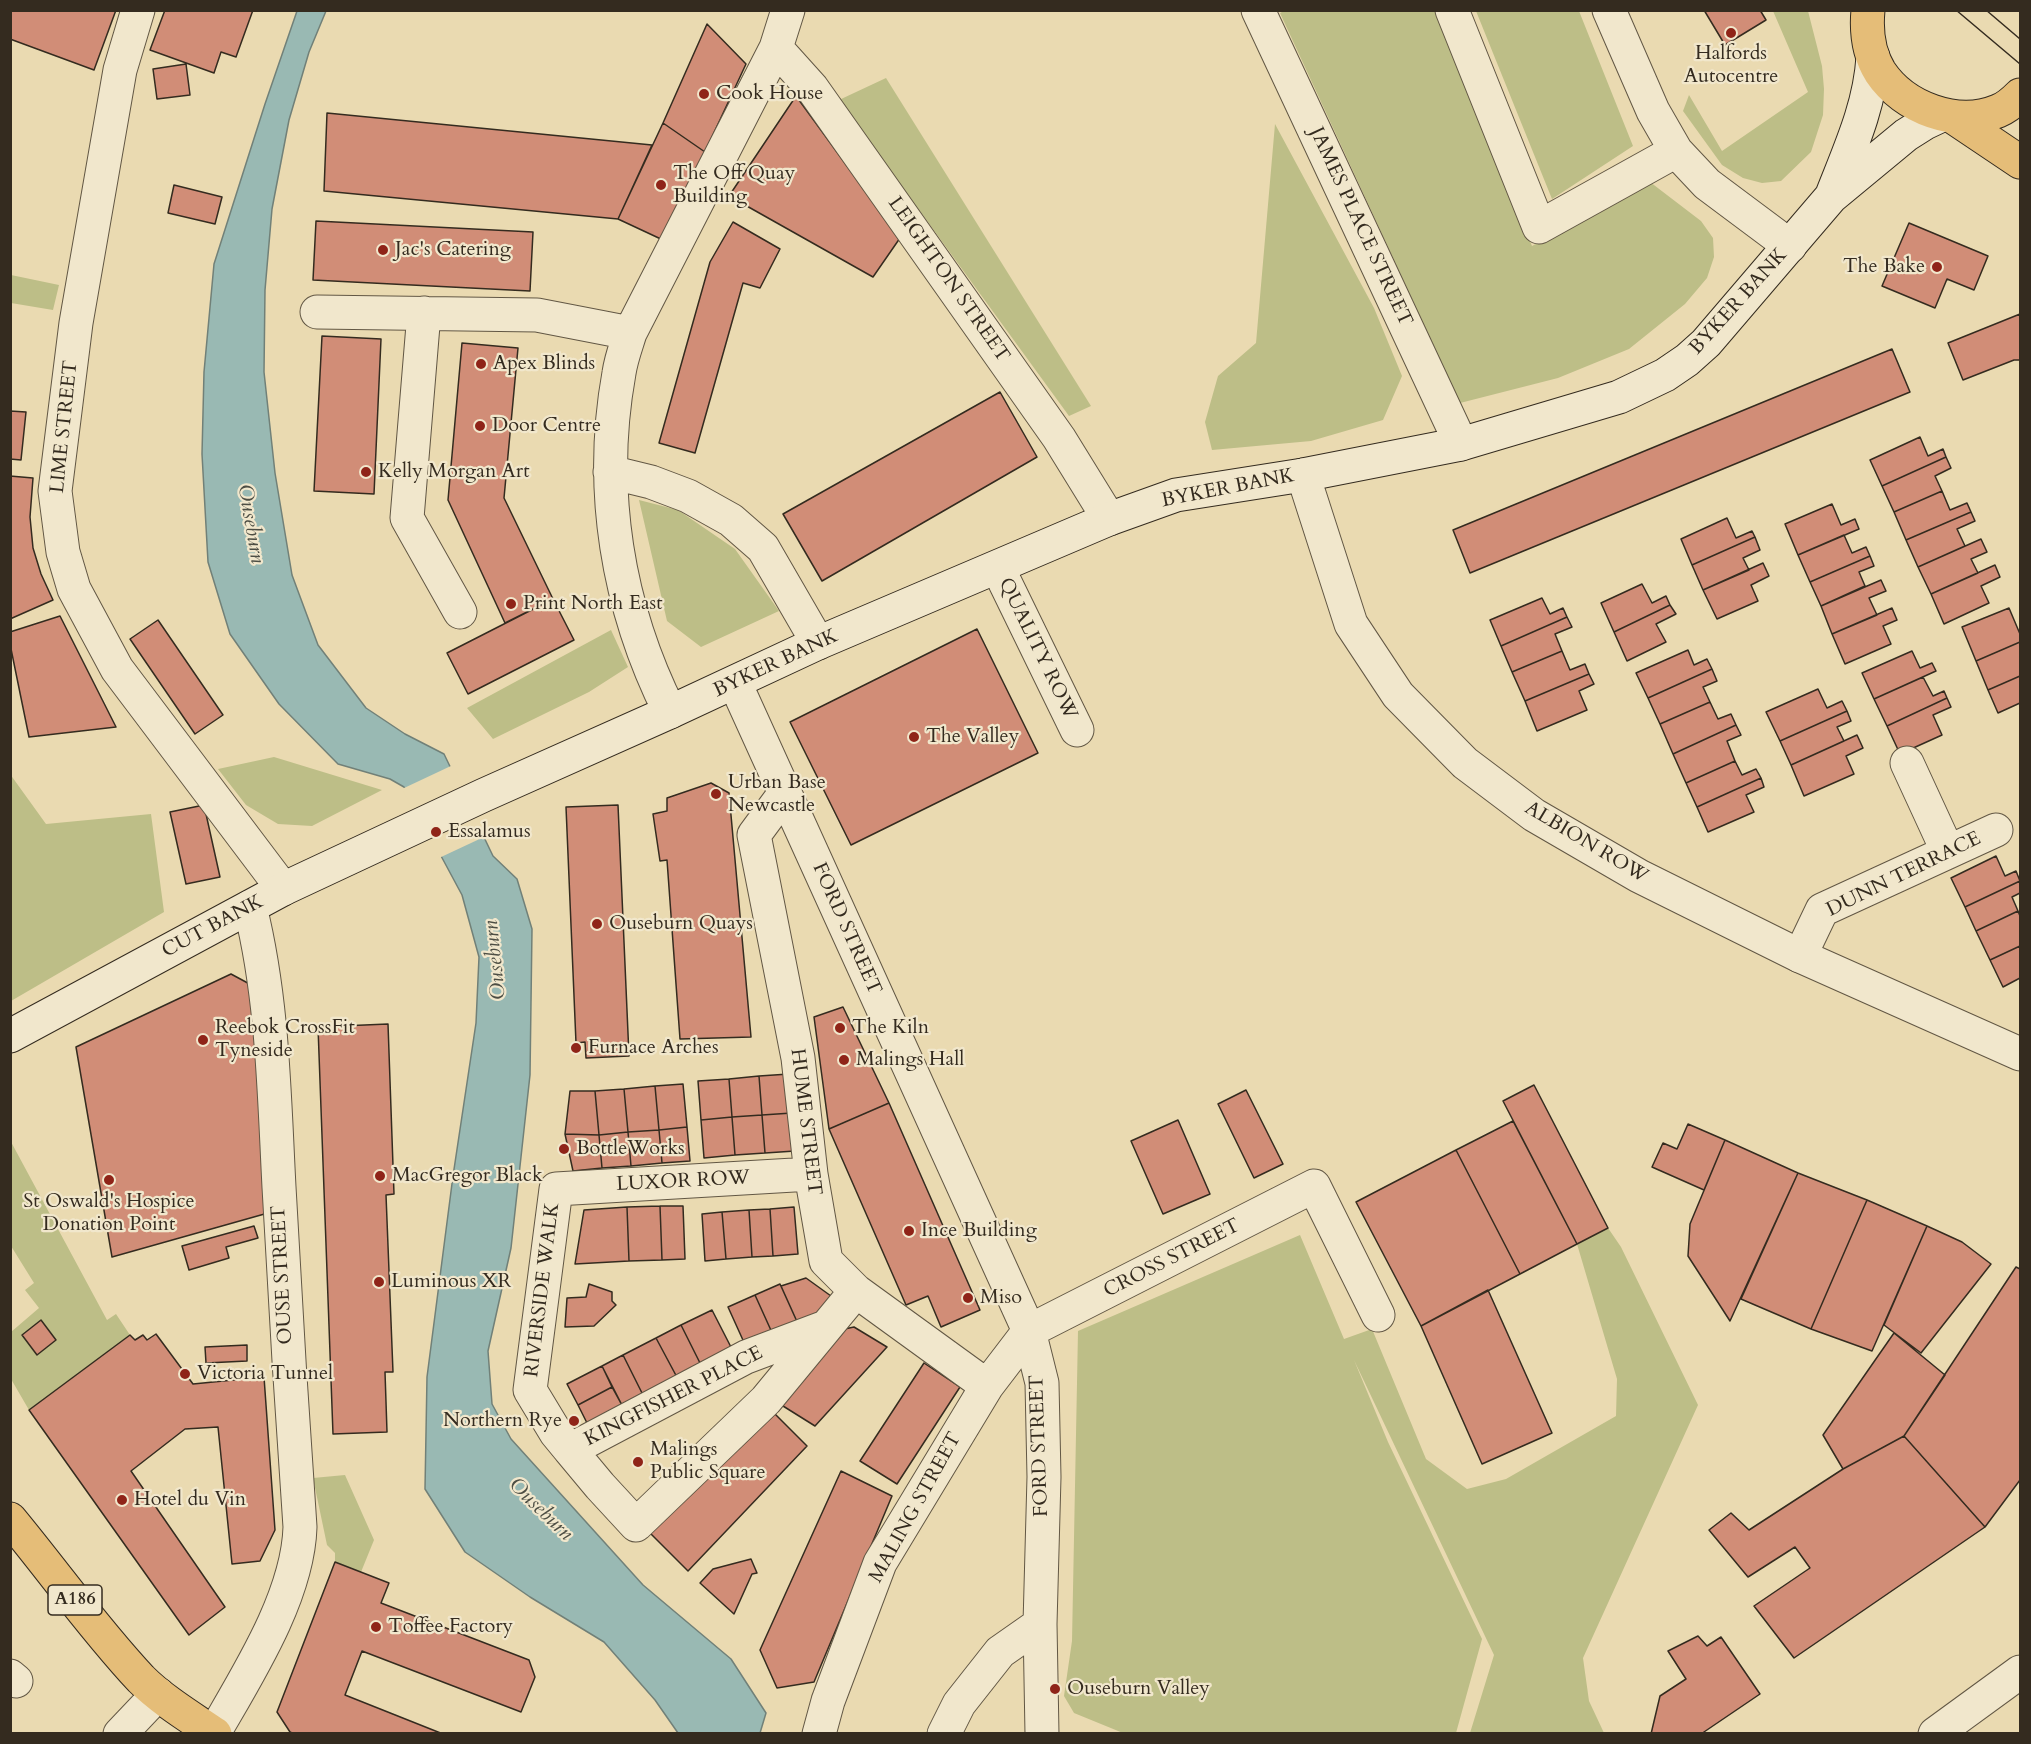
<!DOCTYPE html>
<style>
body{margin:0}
#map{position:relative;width:2031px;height:1744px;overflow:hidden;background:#eadab1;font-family:Cardo,serif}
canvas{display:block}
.frame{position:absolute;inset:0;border:12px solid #342b1f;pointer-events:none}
</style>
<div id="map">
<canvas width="2031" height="1744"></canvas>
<div class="frame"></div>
</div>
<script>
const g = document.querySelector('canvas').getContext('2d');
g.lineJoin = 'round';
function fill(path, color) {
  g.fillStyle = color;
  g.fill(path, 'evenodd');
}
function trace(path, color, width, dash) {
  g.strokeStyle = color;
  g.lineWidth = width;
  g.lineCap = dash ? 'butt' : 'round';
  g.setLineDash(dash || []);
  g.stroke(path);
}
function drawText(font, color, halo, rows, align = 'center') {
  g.font = font + ' Cardo,serif';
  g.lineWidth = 4.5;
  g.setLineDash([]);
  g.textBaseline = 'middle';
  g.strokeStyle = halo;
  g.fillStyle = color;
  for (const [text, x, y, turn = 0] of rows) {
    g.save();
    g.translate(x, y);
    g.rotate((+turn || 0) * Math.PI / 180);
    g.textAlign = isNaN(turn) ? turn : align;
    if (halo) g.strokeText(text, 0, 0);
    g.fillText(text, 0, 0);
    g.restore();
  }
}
fill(new Path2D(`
 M 1286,10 L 1436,11 L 1532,246 L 1650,182 L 1701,221 L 1713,238 L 1714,257 L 1707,278 L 1685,304 L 1629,349 L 1558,378 L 1460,403 L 1280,13 Z
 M 1476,11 L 1579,11 L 1633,146 L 1552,199 Z
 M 1773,11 L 1808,11 L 1822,66 L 1824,89 L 1823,115 L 1811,152 L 1781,181 L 1762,183 L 1743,178 L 1722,165 L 1683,111 L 1689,95 L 1722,151 L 1808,92 Z
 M 886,78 L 1091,406 L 1069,416 L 839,100 Z
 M 1275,124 L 1374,308 L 1402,376 L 1383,420 L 1311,441 L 1212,450 L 1205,422 L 1218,376 L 1256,343 Z
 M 11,275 L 59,285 L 53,310 L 11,303 Z
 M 639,500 L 678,510 L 735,549 L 779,611 L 701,647 L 667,621 Z
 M 611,630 L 628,667 L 589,692 L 493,739 L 467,708 Z
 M 274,757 L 382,790 L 312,826 L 278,824 L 246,805 L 218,769 Z
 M 10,774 L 46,824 L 151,814 L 164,912 L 11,1001 Z
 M 10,1140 L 107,1320 L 116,1314 L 130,1335 L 29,1410 L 11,1379 L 11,1332 L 39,1308 L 25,1290 L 34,1283 L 11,1246 Z
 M 1608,1228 L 1621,1247 L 1698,1405 L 1583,1658 L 1589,1701 L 1604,1733 L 1470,1733 L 1494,1655 L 1354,1360 L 1388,1442 L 1482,1639 L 1456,1733 L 1123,1733 L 1074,1713 L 1064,1696 L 1072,1641 L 1078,1331 L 1300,1235 L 1344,1339 L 1372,1329 L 1426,1459 L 1467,1489 L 1506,1479 L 1616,1416 L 1617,1379 L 1577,1244 Z
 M 345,1475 L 374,1540 L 361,1572 L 335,1562 L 335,1553 L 327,1545 L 313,1478 Z`), '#bdbe87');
const water = new Path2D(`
 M 297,11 L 326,11 L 309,52 L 289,120 L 272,209 L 265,290 L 264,372 L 275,473 L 292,575 L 318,645 L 366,708 L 405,734 L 444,754 L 493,856 L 517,879 L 532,929 L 530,1075 L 511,1248 L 488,1351 L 492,1404 L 511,1439 L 643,1585 L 731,1659 L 766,1713 L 760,1733 L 678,1733 L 655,1700 L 604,1642 L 530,1597 L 465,1552 L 425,1489 L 427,1377 L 453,1176 L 476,1023 L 479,957 L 462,895 L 404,787 L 390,779 L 338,764 L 279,704 L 230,634 L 208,562 L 202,454 L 204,372 L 214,264 L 265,104 Z`);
fill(water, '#99b9b3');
trace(water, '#718078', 1.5);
fill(new Path2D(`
 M 453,765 L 486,836 L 439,858 L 402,789 Z`), '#eadab1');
const building = new Path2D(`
 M 10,10 L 116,10 L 94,70 L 10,39 Z
 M 165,10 L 253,10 L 236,57 L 221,52 L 214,73 L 150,50 Z
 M 1704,10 L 1760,10 L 1766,20 L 1725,45 Z
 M 707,24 L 746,64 L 705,152 L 663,123 Z
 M 186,64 L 190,95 L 157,99 L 153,69 Z
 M 796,96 L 900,238 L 873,277 L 729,196 Z
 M 327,113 L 652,145 L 618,219 L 324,191 Z
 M 663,123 L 705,152 L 663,240 L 618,219 Z
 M 174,185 L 222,197 L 215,224 L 168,213 Z
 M 316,221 L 533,232 L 530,291 L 313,280 Z
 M 733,222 L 780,249 L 760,288 L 743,283 L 695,453 L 659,443 L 710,262 Z
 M 1909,223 L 1988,256 L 1974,290 L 1947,279 L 1935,308 L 1882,286 Z
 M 2020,314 L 2020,360 L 2014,360 L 1963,380 L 1948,343 Z
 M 322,336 L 381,339 L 374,494 L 314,491 Z
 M 462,343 L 518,348 L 504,498 L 553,599 L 505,623 L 448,500 Z
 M 1892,349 L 1910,392 L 1470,573 L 1453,530 Z
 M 1000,392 L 1037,457 L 822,581 L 783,514 Z
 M 10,411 L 26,412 L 21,460 L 10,459 Z
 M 1920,437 L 1928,456 L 1943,449 L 1946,457 L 1882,486 L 1870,460 Z
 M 1946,457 L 1951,468 L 1935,476 L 1942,491 L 1894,512 L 1882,486 Z
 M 10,476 L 33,478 L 30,517 L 33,548 L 41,574 L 53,600 L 10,619 Z
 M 1942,491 L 1950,510 L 1967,503 L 1971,512 L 1906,540 L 1894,512 Z
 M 1832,504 L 1841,525 L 1855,519 L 1859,529 L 1798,555 L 1785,524 Z
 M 1971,512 L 1975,521 L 1957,529 L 1965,546 L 1918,567 L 1906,540 Z
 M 1727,518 L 1736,538 L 1752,531 L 1755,537 L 1692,565 L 1681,539 Z
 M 1844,535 L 1852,553 L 1866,547 L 1870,556 L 1810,582 L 1798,555 Z
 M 1755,537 L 1760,550 L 1743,558 L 1749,570 L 1703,590 L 1692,565 Z
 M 1981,539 L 1987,552 L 1971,559 L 1978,573 L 1931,594 L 1918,567 Z
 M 1870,556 L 1874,566 L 1859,572 L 1865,586 L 1821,606 L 1810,582 Z
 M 1763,563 L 1769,576 L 1751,585 L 1758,601 L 1717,619 L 1703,590 Z
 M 1995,565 L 2000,577 L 1981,586 L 1989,603 L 1944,624 L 1931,594 Z
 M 1881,580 L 1886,591 L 1869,598 L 1877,615 L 1832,634 L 1821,606 Z
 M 1642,584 L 1652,603 L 1666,596 L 1670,605 L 1614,632 L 1601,603 Z
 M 1542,598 L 1550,614 L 1563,608 L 1567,617 L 1501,646 L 1490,620 Z
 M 553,599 L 574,640 L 468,694 L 447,653 Z
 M 1670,605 L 1676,614 L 1656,624 L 1666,642 L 1627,661 L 1614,632 Z
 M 1892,608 L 1897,620 L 1883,626 L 1891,644 L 1845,664 L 1832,634 Z
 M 2009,608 L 2020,634 L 2020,642 L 1976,661 L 1962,627 Z
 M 60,616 L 116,727 L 29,737 L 10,644 L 10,632 Z
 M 1567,617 L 1572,627 L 1555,634 L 1562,651 L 1512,672 L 1501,646 Z
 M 158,620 L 223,715 L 195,734 L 130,639 Z
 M 977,629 L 1038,753 L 851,845 L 790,722 Z
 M 2020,642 L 2020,676 L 1988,690 L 1976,661 Z
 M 1688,650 L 1694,665 L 1707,659 L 1712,669 L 1648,698 L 1636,673 Z
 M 1562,651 L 1570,670 L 1585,664 L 1589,674 L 1525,701 L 1512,672 Z
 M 1912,651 L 1920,668 L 1932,663 L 1936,671 L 1874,699 L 1862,673 Z
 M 1712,669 L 1717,681 L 1703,687 L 1710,702 L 1660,724 L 1648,698 Z
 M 1589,674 L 1594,684 L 1579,691 L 1587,710 L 1537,731 L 1525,701 Z
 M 2020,676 L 2020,703 L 1998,713 L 1988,690 Z
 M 1923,677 L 1933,696 L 1944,691 L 1947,698 L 1887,726 L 1874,699 Z
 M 1818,689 L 1827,708 L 1842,701 L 1847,711 L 1780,741 L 1766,712 Z
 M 1947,698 L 1951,707 L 1933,715 L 1942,735 L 1900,754 L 1887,726 Z
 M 1710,702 L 1718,719 L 1731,714 L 1736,725 L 1673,754 L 1660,724 Z
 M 1847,711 L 1851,721 L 1837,727 L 1844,741 L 1791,765 L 1780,741 Z
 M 1736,725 L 1741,735 L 1727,741 L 1735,761 L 1686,783 L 1673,754 Z
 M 1857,735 L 1863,748 L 1846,756 L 1854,774 L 1804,796 L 1791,765 Z
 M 1735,761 L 1742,775 L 1756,769 L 1761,778 L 1697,807 L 1686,783 Z
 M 1761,778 L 1764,787 L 1746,795 L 1754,812 L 1708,832 L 1697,807 Z
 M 711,783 L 729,793 L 751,1037 L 680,1039 L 667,860 L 660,861 L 653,814 L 667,811 L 667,798 Z
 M 204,805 L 220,877 L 186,884 L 170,812 Z
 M 618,805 L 629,1056 L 586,1058 L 585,1042 L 576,1043 L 566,807 Z
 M 1996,856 L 2005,876 L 2016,871 L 2020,881 L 1965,907 L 1951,878 Z
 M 2020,881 L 2020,893 L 2012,897 L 2018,911 L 1976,931 L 1965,907 Z
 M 2018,911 L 2020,916 L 2020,946 L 1990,960 L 1976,931 Z
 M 2020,946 L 2020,978 L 2003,987 L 1990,960 Z
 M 231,974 L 257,988 L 268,1213 L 112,1257 L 76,1047 Z
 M 843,1007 L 889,1103 L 829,1129 L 814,1017 Z
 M 388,1024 L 394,1194 L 386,1195 L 393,1372 L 385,1372 L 387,1432 L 333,1434 L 318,1027 Z
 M 789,1074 L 792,1113 L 762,1115 L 759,1076 Z
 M 759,1076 L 762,1115 L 732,1117 L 729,1079 Z
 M 729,1079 L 732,1117 L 701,1120 L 698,1081 Z
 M 683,1084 L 687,1127 L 659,1130 L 655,1086 Z
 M 1534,1085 L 1608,1228 L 1577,1244 L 1503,1101 Z
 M 655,1086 L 659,1130 L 628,1132 L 624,1089 Z
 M 624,1089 L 628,1132 L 599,1135 L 595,1091 Z
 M 1246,1090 L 1283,1164 L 1254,1178 L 1218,1104 Z
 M 570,1091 L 595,1091 L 599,1135 L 565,1134 Z
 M 889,1103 L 980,1310 L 941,1327 L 928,1296 L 906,1305 L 829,1129 Z
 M 792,1113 L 795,1151 L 765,1153 L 762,1115 Z
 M 762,1115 L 765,1153 L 735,1155 L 732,1117 Z
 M 732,1117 L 735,1155 L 704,1158 L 701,1120 Z
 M 1178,1120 L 1210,1194 L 1163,1214 L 1131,1141 Z
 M 1513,1121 L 1577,1244 L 1520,1274 L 1456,1150 Z
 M 1688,1124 L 1725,1140 L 1704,1190 L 1652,1167 L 1663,1143 L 1677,1149 Z
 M 687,1127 L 690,1161 L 662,1163 L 659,1130 Z
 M 659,1130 L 662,1163 L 631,1166 L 628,1132 Z
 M 628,1132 L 631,1166 L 602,1168 L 599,1135 Z
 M 565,1134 L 599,1135 L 602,1168 L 573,1171 Z
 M 1725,1140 L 1798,1173 L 1730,1321 L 1688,1256 L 1690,1224 Z
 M 1456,1150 L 1520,1274 L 1421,1326 L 1356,1202 Z
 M 1798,1173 L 1867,1200 L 1811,1329 L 1741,1299 Z
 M 1867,1200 L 1927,1226 L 1872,1351 L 1811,1329 Z
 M 660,1206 L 662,1260 L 629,1261 L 627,1207 Z
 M 660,1206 L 683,1206 L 685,1259 L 662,1260 Z
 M 627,1207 L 629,1261 L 575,1264 L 584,1210 Z
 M 794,1207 L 798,1254 L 773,1256 L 770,1209 Z
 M 770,1209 L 773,1256 L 752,1257 L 749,1210 Z
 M 749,1210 L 752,1257 L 726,1259 L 722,1212 Z
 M 722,1212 L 726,1259 L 705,1261 L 702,1214 Z
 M 254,1226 L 258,1238 L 226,1247 L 229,1258 L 189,1270 L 182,1246 Z
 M 1927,1226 L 1962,1242 L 1991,1264 L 1921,1353 L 1884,1325 Z
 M 2016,1267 L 2020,1269 L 2020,1480 L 1985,1527 L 1904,1436 Z
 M 806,1278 L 831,1296 L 831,1310 L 799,1326 L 781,1286 Z
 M 589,1284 L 612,1292 L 612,1301 L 616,1305 L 594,1326 L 565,1327 L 567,1298 L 586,1297 Z
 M 780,1284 L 799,1326 L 774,1337 L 755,1295 Z
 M 1488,1290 L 1552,1433 L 1482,1464 L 1421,1326 Z
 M 755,1295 L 774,1337 L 747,1349 L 728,1307 Z
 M 712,1310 L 734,1353 L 703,1369 L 681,1325 Z
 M 41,1320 L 56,1340 L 37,1355 L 22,1335 Z
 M 681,1325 L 703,1369 L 679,1381 L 656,1338 Z
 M 854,1327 L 887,1347 L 815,1426 L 775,1401 L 835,1331 Z
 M 1894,1333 L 1945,1375 L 1904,1436 L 1843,1469 L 1823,1435 Z
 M 156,1334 L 193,1384 L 264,1377 L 275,1530 L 260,1561 L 232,1564 L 218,1427 L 185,1429 L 131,1471 L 225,1607 L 189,1635 L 29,1410 L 130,1335 L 135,1340 L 143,1335 L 147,1340 Z
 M 656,1338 L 679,1381 L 645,1399 L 623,1355 Z
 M 247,1345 L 247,1361 L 206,1363 L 205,1347 Z
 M 623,1355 L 645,1399 L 624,1409 L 602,1366 Z
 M 924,1363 L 960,1387 L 897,1484 L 860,1461 Z
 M 602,1366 L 612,1387 L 578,1405 L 567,1384 Z
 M 612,1387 L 624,1409 L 589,1427 L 578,1405 Z
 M 772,1411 L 807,1446 L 688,1571 L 648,1531 Z
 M 1904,1436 L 1985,1527 L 1794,1658 L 1754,1606 L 1810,1568 L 1795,1547 L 1748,1577 L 1709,1530 L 1731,1513 L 1749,1530 L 1843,1469 Z
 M 841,1471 L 892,1496 L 814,1682 L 777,1688 L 760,1650 Z
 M 751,1559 L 757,1573 L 752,1574 L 734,1614 L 700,1583 L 713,1569 Z
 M 335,1562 L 389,1583 L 381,1603 L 529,1660 L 535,1677 L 521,1712 L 362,1651 L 345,1695 L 443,1734 L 294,1734 L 290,1732 L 277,1712 Z
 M 1698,1636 L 1707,1646 L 1721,1637 L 1760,1694 L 1701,1734 L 1651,1734 L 1660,1696 L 1686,1679 L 1668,1651 Z`);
fill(building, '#d18d77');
trace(building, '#342b1f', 1.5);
const minor = new Path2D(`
 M 138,10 L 120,70 L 76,323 L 55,491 L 63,552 L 74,589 L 117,669 L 283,889
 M 1258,10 L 1461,444
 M 1452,10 L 1539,227 L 1676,151
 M 1609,10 L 1653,111 L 1676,151 L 1707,184 L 1790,246
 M 776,48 L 812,88 L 1059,438 L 1109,519
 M 317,312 L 537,315 L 630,333
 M 424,313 L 407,518 L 460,612
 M 610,472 L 651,482 L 688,496 L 731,520 L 763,548 L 818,643
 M 998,568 L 1077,730
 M 735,683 L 1029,1331 L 1042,1383 L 1044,1477 L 1040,1624 L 1042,1734
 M 670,712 C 617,607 598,489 619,373 C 621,359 626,346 630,333 L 776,48 L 788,10
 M 1907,763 L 1948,852
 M 785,793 L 754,835 L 798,1058 L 811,1174 L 826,1261 L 856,1291 L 987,1386
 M 1800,956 L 1822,910 L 1996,830
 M 823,1328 L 746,1357 L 570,1450 L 600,1486 L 636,1525 L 766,1400 L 856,1291
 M 570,1450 L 556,1433 L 530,1390 L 556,1189 L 811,1174
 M 10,1676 L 16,1681
 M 214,1733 C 248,1674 298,1596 300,1527 C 292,1414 285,1300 279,1187 C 274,1092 273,1000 250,907
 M 120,1734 L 158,1694
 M 819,1734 L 828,1701 L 880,1563 L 987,1386 L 1029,1331 L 1314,1186 L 1378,1315
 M 944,1734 L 959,1704 L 1000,1652 L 1040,1624`);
const tertiary = new Path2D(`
 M 1303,475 L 1351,624 L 1398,695 L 1465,763 L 1534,815 L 1639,876 L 1800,956 L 2020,1054
 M 1935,1734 L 2020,1672`);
const secondary = new Path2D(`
 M 1832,195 C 1850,149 1870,106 1873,57
 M 10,1036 L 283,889 L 484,795 L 670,712 L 818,643 L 1109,519 L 1176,495 L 1303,475 L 1461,444 L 1619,397 L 1665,375 L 1687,360 L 1706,343 L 1831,197 L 1906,135 L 1925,123 L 1942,115`);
const primary = new Path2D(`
 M 1868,10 C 1866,31 1869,54 1880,72 C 1904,108 1957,128 1998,111 C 2006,108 2014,101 2020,95
 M 1953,117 L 2020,162
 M 10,1519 C 54,1572 94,1629 141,1679 C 162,1700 190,1717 215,1734`);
trace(minor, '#625744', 35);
trace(tertiary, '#625744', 35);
trace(secondary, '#342b1f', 35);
trace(primary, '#342b1f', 35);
trace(minor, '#f1e7cc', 33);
trace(tertiary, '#f1e7cc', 33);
trace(secondary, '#f1e7cc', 33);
trace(primary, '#e5bd78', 33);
trace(new Path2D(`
 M 1956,10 L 2020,64
 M 1986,10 L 2020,39`), '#342b1f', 1.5);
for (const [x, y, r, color] of [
 [1731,33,6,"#8f2418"],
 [704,94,6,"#8f2418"],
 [661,185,6,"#8f2418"],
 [383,250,6,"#8f2418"],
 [1937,267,6,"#8f2418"],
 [481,364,6,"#8f2418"],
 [480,426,6,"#8f2418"],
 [366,472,6,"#8f2418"],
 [511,604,6,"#8f2418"],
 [914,737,6,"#8f2418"],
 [716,794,6,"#8f2418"],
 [436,832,6,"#8f2418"],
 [597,924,6,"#8f2418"],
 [840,1028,6,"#8f2418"],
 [203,1040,6,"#8f2418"],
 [576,1048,6,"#8f2418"],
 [844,1060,6,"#8f2418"],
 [564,1149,6,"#8f2418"],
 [380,1176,6,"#8f2418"],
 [109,1180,6,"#8f2418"],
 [909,1231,6,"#8f2418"],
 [379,1282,6,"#8f2418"],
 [968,1298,6,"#8f2418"],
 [185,1374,6,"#8f2418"],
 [574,1421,6,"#8f2418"],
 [638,1462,6,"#8f2418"],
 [122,1500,6,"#8f2418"],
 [376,1627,6,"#8f2418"],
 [1055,1689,6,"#8f2418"]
]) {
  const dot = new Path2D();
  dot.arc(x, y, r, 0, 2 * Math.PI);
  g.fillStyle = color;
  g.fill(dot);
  trace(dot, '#f1e7cc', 2);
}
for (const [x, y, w] of [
 [75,1600,54]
]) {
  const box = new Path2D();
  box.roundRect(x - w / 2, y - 15, w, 30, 4.5);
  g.fillStyle = '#f1e7cc';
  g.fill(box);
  trace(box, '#342b1f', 1.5);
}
drawText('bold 18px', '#342b1f', null, [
 ["A186",75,1600]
]);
drawText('20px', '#342b1f', '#f1e7cc', [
 ["Halfords",1731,54,"center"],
 ["Autocentre",1731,77,"center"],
 ["Cook House",716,94],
 ["The Off Quay",673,174],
 ["Building",673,197],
 ["Jac's Catering",395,250],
 ["The Bake",1925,267,"right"],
 ["Apex Blinds",493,364],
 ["Door Centre",492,426],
 ["Kelly Morgan Art",378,472],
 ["Print North East",523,604],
 ["The Valley",926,737],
 ["Urban Base",728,783],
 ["Newcastle",728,806],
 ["Essalamus",448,832],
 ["Ouseburn Quays",609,924],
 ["Reebok CrossFit",215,1028],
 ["Tyneside",215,1051],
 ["The Kiln",852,1028],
 ["Furnace Arches",588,1048],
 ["Malings Hall",856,1060],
 ["BottleWorks",576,1149],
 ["MacGregor Black",392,1176],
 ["St Oswald's Hospice",109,1202,"center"],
 ["Donation Point",109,1225,"center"],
 ["Ince Building",921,1231],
 ["Luminous XR",391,1282],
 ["Miso",980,1298],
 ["Victoria Tunnel",197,1374],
 ["Northern Rye",562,1421,"right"],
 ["Malings",650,1450],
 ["Public Square",650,1473],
 ["Hotel du Vin",134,1500],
 ["Toffee Factory",388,1627],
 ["Ouseburn Valley",1067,1689]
], 'left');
drawText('20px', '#342b1f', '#f1e7cc', [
 ["JAMES PLACE STREET",1360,227,65],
 ["LEIGHTON STREET",948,280,55],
 ["BYKER BANK",1739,302,-48],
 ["LIME STREET",65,427,-84],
 ["BYKER BANK",1228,489,-11],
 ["QUALITY ROW",1037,649,64],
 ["BYKER BANK",776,664,-25],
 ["ALBION ROW",1586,843,31],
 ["DUNN TERRACE",1904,875,-26],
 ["CUT BANK",213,927,-28],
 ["FORD STREET",846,929,66],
 ["HUME STREET",805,1122,83],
 ["LUXOR ROW",683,1182,-3],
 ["CROSS STREET",1172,1259,-27],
 ["OUSE STREET",283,1275,-93],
 ["RIVERSIDE WALK",543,1290,-83],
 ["KINGFISHER PLACE",674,1397,-27],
 ["FORD STREET",1040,1446,-92],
 ["MALING STREET",916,1508,-61]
]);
drawText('italic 21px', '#4d4e44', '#f1e7cc', [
 ["Ouseburn",250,524,80],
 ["Ouseburn",496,960,-96],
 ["Ouseburn",540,1510,44]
]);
</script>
